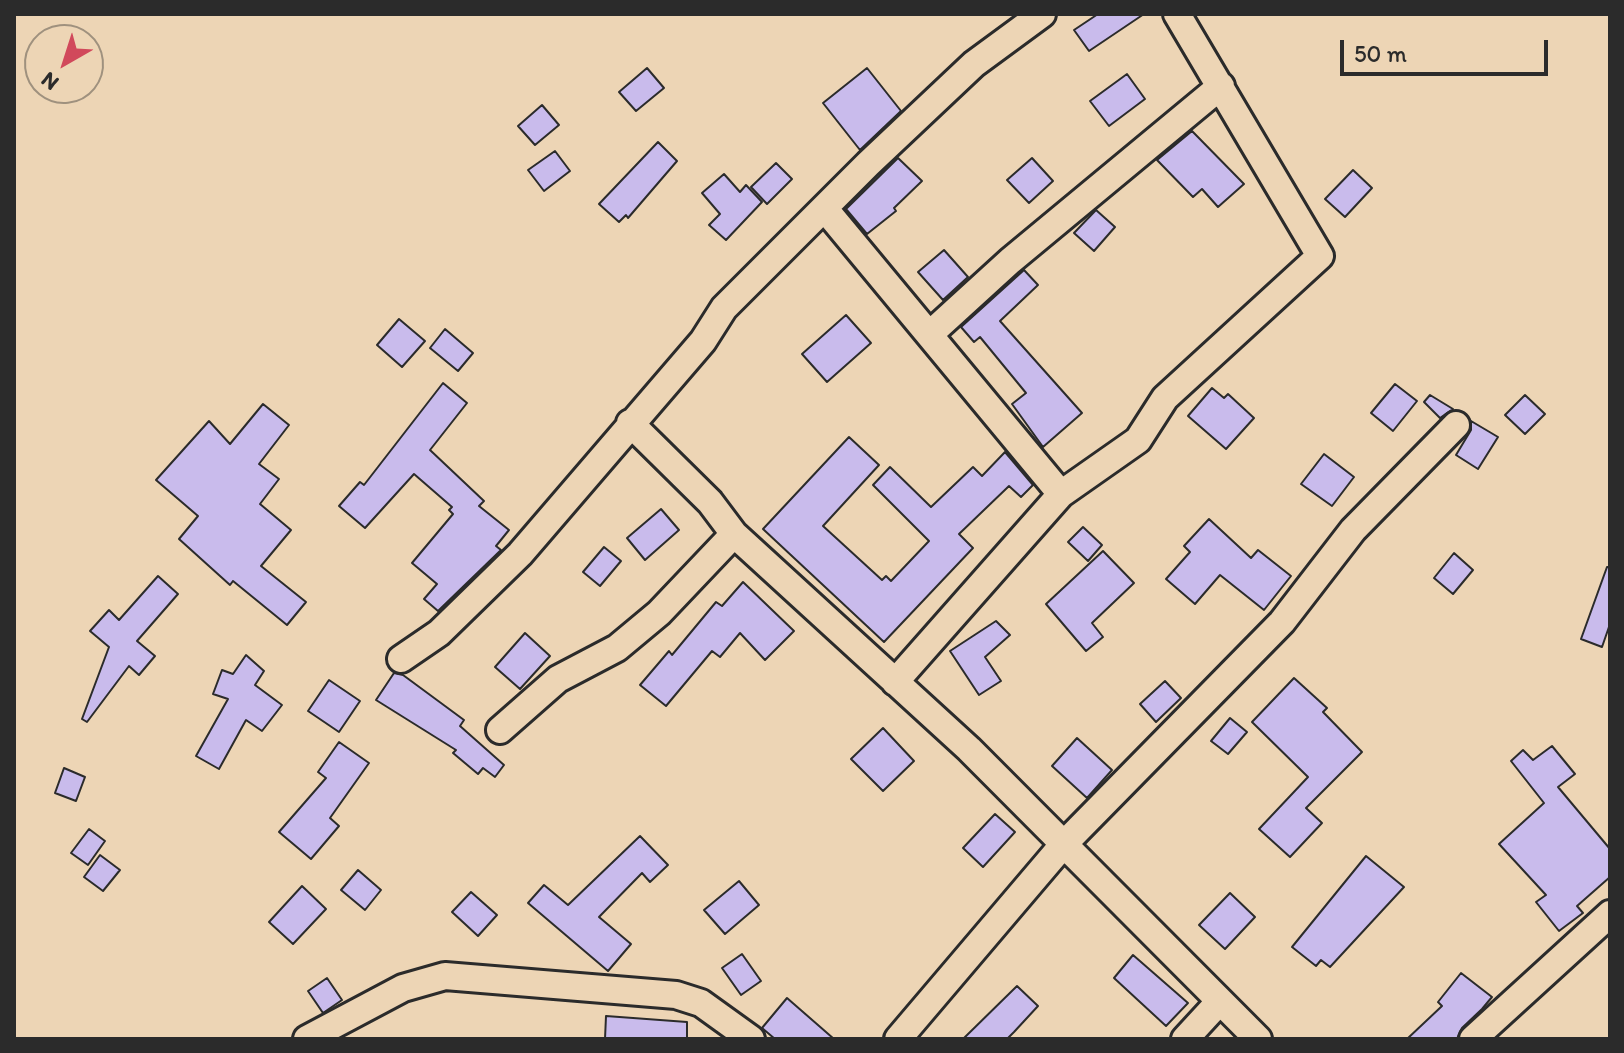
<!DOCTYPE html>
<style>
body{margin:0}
#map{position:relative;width:1624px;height:1053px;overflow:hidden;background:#edd5b5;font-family:Itim,sans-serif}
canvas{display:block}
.frame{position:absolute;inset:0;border:16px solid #2b2b2b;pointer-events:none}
.north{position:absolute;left:24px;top:24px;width:80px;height:80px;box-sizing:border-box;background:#edd5b5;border:2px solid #9f917e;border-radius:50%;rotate:219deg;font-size:22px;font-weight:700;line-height:32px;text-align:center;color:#2b2b2b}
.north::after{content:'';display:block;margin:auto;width:28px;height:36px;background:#d1495b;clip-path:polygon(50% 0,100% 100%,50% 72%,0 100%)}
.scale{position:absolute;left:1340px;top:40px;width:208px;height:36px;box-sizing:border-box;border:4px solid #2b2b2b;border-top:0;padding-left:10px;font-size:24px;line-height:28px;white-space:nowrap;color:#2b2b2b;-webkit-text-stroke:6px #edd5b5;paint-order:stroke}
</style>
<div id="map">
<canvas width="1624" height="1053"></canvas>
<div class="frame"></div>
<div class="north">N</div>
<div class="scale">50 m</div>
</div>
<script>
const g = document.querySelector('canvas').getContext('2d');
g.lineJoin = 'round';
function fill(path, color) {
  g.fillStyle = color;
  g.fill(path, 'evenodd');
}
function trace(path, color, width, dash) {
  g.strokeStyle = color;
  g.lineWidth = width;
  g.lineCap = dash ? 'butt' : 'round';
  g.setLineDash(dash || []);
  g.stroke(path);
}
const building = new Path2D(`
 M 1098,14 L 1144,14 L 1089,51 L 1074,30 Z
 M 647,68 L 664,88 L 636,111 L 619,92 Z
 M 867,68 L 901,111 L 860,150 L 823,103 Z
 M 1127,74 L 1145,99 L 1109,126 L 1090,101 Z
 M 542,105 L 559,125 L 535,145 L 518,126 Z
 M 1192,131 L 1244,184 L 1218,207 L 1202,189 L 1193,197 L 1157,160 Z
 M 658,142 L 677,161 L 628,218 L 626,215 L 619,222 L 599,204 Z
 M 555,151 L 570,171 L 544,191 L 528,170 Z
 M 898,158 L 922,181 L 894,208 L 896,211 L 867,234 L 846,209 Z
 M 1032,158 L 1053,181 L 1029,203 L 1007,180 Z
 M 776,163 L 792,179 L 767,204 L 751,187 Z
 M 1353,170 L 1372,188 L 1345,217 L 1325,199 Z
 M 724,174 L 740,192 L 746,185 L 762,202 L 726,240 L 709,225 L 720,214 L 702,193 Z
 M 1096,210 L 1115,227 L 1094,251 L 1074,233 Z
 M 944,250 L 968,277 L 943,300 L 918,272 Z
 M 1024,270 L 1038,285 L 1000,321 L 1082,413 L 1043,447 L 1012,404 L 1026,393 L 980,337 L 974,342 L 961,327 Z
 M 846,315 L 871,343 L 827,382 L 802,354 Z
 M 399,319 L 425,341 L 402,367 L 377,345 Z
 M 445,329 L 473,353 L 458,371 L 430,348 Z
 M 443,383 L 467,403 L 430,450 L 484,501 L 479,506 L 509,530 L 496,546 L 501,550 L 438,611 L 424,599 L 437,584 L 412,563 L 453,514 L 449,510 L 452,507 L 414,474 L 365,528 L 339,506 L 360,482 L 364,485 Z
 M 1395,384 L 1417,401 L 1393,431 L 1371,413 Z
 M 1212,388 L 1224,398 L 1228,394 L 1254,418 L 1226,449 L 1188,416 Z
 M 1430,395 L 1453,409 L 1440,418 L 1424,402 Z
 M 1525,395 L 1545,414 L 1525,434 L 1505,415 Z
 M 263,404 L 289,425 L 259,464 L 279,479 L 260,504 L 291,530 L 261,566 L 306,602 L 287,625 L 233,581 L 230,585 L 179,539 L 198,516 L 156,480 L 209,421 L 230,444 Z
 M 1471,421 L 1498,437 L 1478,469 L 1456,455 L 1471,430 Z
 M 849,437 L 879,465 L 823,526 L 882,580 L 886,576 L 891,581 L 929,541 L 873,485 L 890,467 L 931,507 L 973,467 L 982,476 L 1005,452 L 1033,485 L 1021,497 L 1009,486 L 959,534 L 973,548 L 884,642 L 763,529 Z
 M 1324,454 L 1354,477 L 1332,506 L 1301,484 Z
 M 661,509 L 679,530 L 645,560 L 627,538 Z
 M 1209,519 L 1251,558 L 1258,550 L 1291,576 L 1264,610 L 1220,575 L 1195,604 L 1166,579 L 1190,552 L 1184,546 Z
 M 1083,527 L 1102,545 L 1088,561 L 1068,542 Z
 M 604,547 L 621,561 L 600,586 L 583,572 Z
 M 1103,551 L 1134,583 L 1092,623 L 1103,637 L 1086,651 L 1046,604 Z
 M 1454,553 L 1473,570 L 1453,594 L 1434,578 Z
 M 1607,567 L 1610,567 L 1610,624 L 1602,647 L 1581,639 Z
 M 158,576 L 178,594 L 137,641 L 155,656 L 139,675 L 129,666 L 87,722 L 82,719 L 109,647 L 90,631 L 109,610 L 119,620 Z
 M 743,582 L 794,631 L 765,660 L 740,633 L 720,657 L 712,651 L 666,706 L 640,685 L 669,651 L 672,655 L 716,602 L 722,606 Z
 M 996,621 L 1010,635 L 985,657 L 1001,681 L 979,695 L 950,651 Z
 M 525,633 L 550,656 L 520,689 L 495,667 Z
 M 246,655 L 264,671 L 255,685 L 282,705 L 262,731 L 246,720 L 219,769 L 196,756 L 228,699 L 213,694 L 222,670 L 233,674 Z
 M 394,673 L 403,675 L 464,720 L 460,726 L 504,765 L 495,777 L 483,768 L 478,774 L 453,753 L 456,750 L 376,700 Z
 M 1294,678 L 1327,708 L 1323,712 L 1362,752 L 1306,808 L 1322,823 L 1290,857 L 1259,829 L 1308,777 L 1252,722 Z
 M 329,680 L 360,701 L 339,732 L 308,711 Z
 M 1165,681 L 1181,698 L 1156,722 L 1140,704 Z
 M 1230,718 L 1247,732 L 1228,754 L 1211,741 Z
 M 883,728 L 914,761 L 883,791 L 851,759 Z
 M 1077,738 L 1112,770 L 1087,798 L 1052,766 Z
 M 339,742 L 369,763 L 330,818 L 339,826 L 311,859 L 279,832 L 326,778 L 318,772 Z
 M 1552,746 L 1575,774 L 1558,787 L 1610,849 L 1610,877 L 1577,906 L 1583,913 L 1559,931 L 1536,902 L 1546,895 L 1499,844 L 1544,803 L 1511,761 L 1523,750 L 1533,760 Z
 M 64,768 L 85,777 L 76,801 L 55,793 Z
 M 995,814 L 1015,832 L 983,867 L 963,848 Z
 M 89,829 L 105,841 L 88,865 L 71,853 Z
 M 640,836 L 668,865 L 650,882 L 642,873 L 599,917 L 631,944 L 608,971 L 528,903 L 544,885 L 568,905 Z
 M 100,855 L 120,870 L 103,891 L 84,877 Z
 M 1366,856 L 1404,887 L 1330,967 L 1321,960 L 1316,966 L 1292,947 Z
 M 358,870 L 381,890 L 365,910 L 341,890 Z
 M 739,881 L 759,905 L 725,934 L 704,910 Z
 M 302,886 L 326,909 L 293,944 L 269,922 Z
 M 471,892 L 497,915 L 478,936 L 452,912 Z
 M 1230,893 L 1255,917 L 1225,949 L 1199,925 Z
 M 742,954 L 761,981 L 741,995 L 722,968 Z
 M 1133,955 L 1188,1003 L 1166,1026 L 1114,978 Z
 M 1461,973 L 1492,997 L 1482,1009 L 1462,1028 L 1457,1039 L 1407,1039 L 1442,1006 L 1438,1002 Z
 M 327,978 L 342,1000 L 323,1013 L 308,991 Z
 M 1017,986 L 1038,1006 L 1014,1032 L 1007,1039 L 963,1039 Z
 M 787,998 L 834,1039 L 775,1039 L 762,1028 Z
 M 606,1016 L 687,1022 L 687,1039 L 605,1039 Z`);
fill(building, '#c9bbec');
trace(building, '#2b2b2b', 2);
const street = new Path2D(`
 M 825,209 L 1061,494
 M 930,334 L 1010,261 L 1221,86
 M 630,423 L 710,502 L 734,534 L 969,749 L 1258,1039
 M 401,659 L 439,633 L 520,554 L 703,341 L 724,308 L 868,164 L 974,64 L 1042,14
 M 895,682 L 1061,494 L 1138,440 L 1165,398 L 1320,256 L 1177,14
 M 500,730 L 558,679 L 617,648 L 659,613 L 734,534
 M 307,1039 L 403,988 L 445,976 L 676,995 L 701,1003 L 751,1039
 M 898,1039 L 1062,846 L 1282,622 L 1353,530 L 1456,425
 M 1185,1039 L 1220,1001
 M 1473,1039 L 1610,914`);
trace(street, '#2b2b2b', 32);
trace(street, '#edd5b5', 26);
</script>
